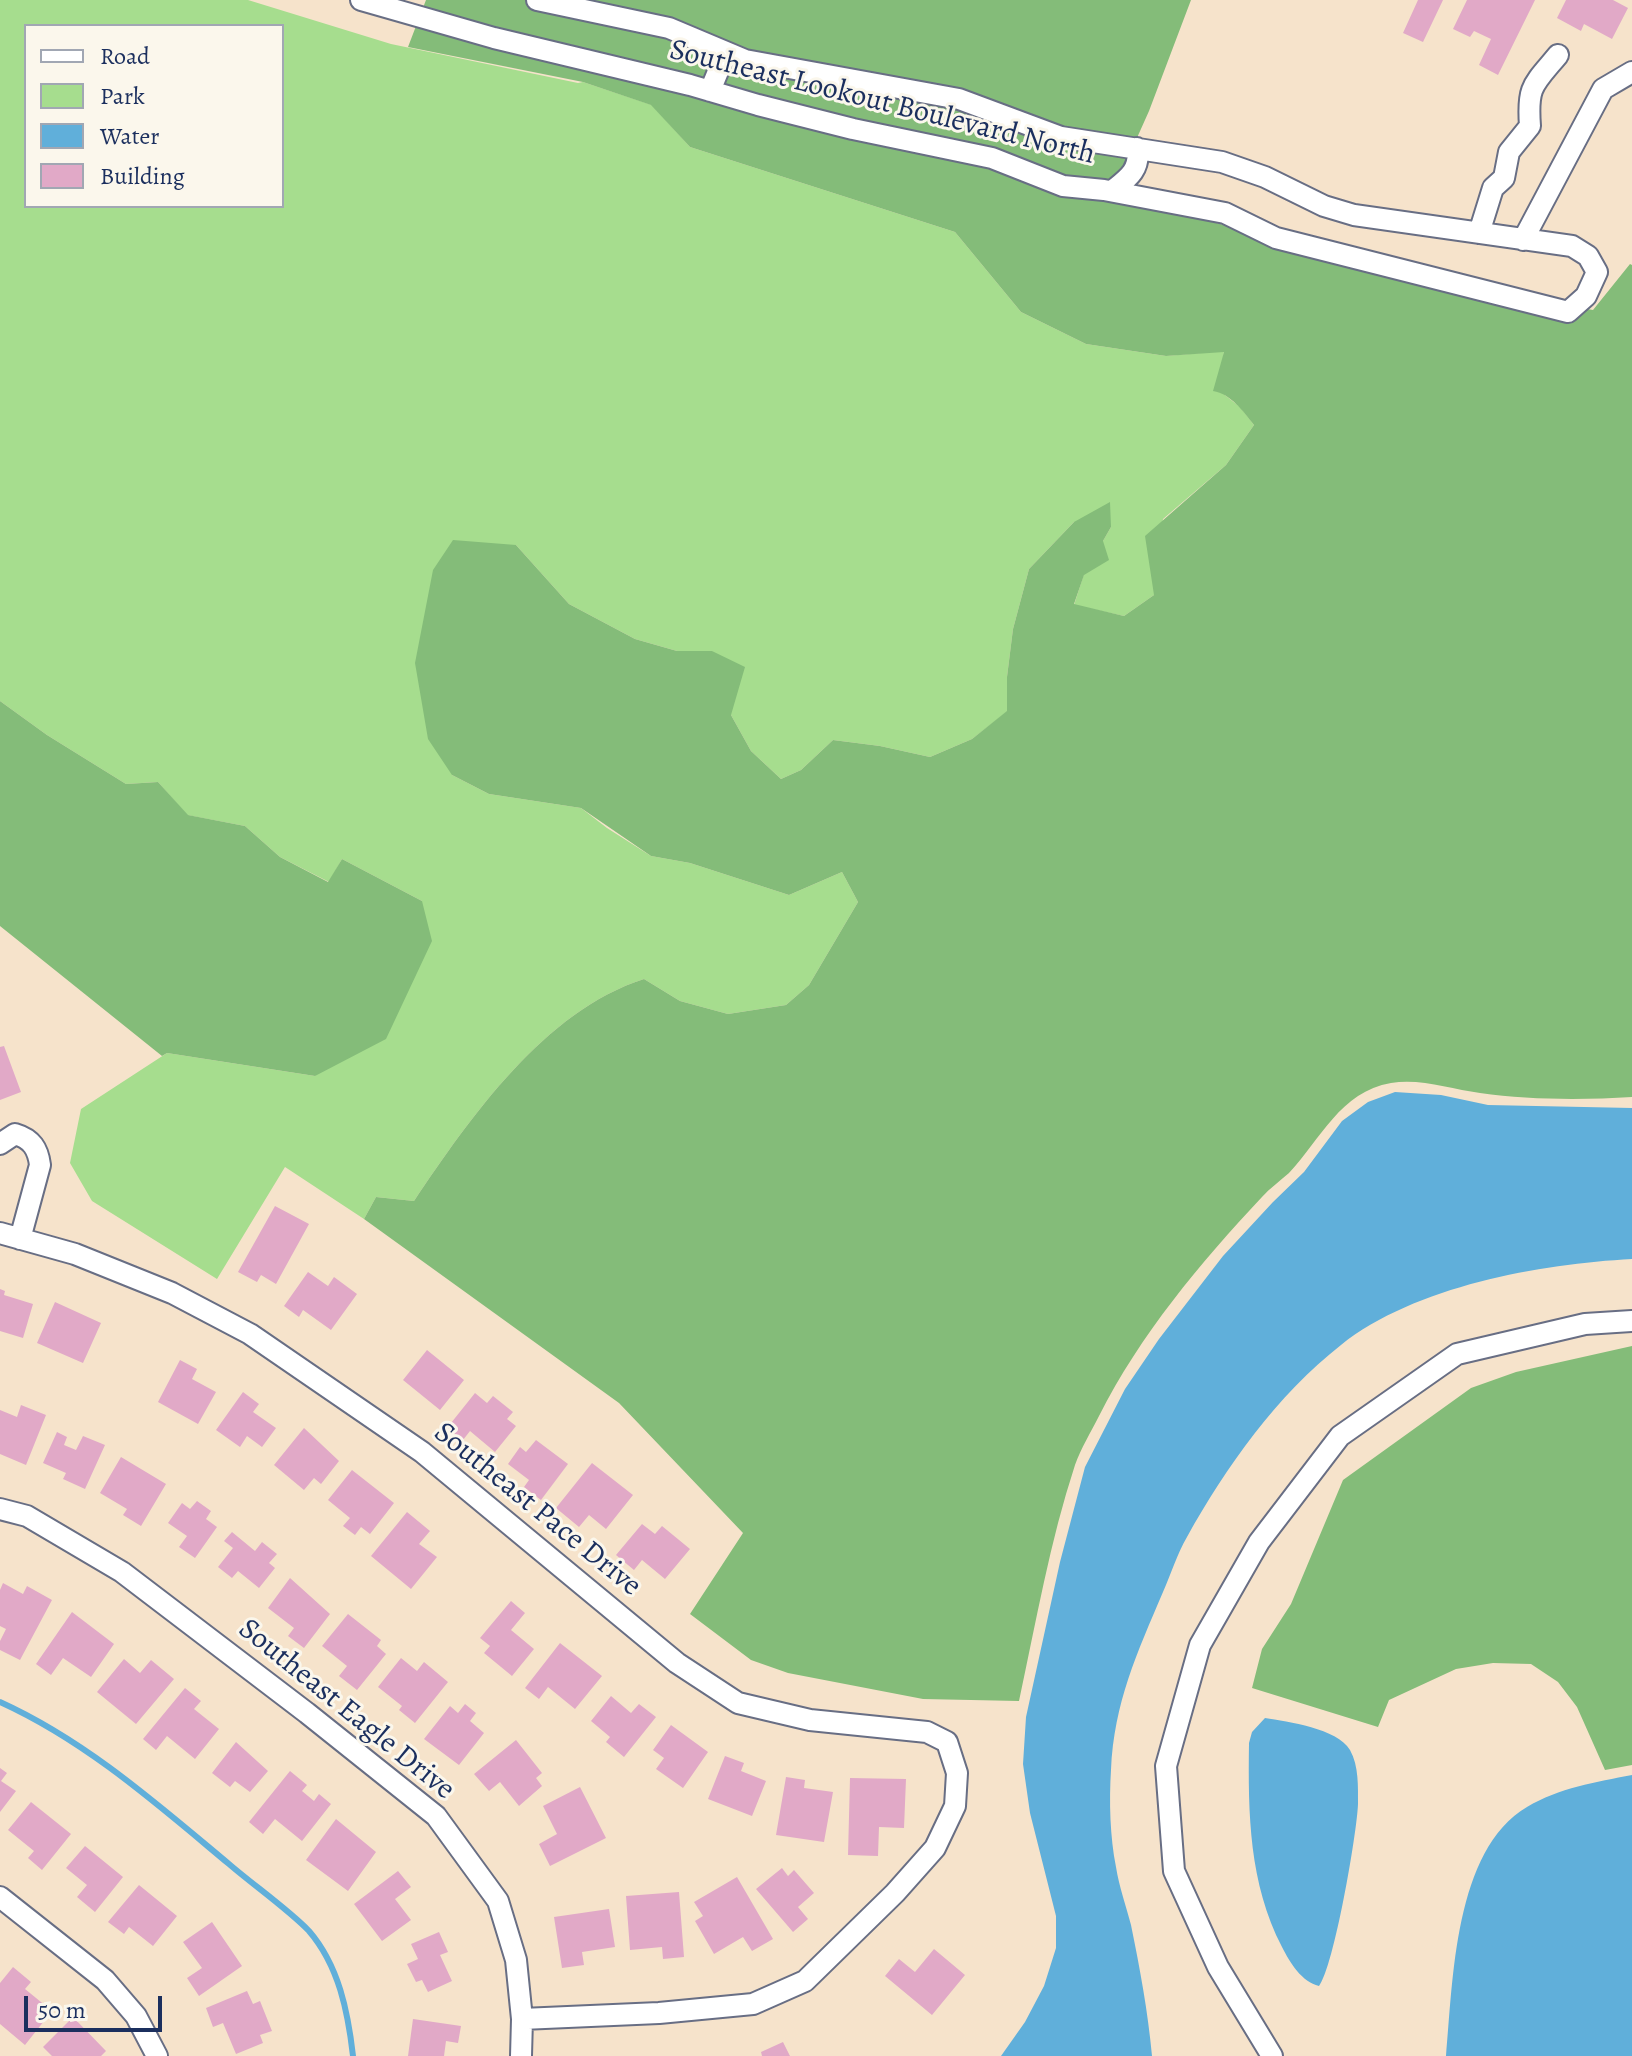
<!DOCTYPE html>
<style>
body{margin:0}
#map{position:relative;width:1632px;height:2056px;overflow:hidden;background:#f6e3cb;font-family:Alegreya,serif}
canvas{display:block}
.legend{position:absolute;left:24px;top:24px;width:260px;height:184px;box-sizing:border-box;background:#fbf7ec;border:2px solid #a1a7b3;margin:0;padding:10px 14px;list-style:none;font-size:24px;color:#1b2f5e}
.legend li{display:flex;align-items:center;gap:16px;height:40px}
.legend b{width:40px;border:2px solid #a1a7b3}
.scale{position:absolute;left:24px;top:1996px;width:138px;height:36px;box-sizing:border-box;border:4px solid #1b2f5e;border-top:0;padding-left:10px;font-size:24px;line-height:28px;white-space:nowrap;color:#1b2f5e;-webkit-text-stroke:6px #fbf7ec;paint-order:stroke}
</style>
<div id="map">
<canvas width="1632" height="2056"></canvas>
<ul class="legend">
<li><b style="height:10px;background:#fff"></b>Road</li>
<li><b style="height:22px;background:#a6dd8e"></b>Park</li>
<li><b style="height:22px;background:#60afda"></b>Water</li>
<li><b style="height:22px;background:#e1a9c7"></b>Building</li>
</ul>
<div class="scale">50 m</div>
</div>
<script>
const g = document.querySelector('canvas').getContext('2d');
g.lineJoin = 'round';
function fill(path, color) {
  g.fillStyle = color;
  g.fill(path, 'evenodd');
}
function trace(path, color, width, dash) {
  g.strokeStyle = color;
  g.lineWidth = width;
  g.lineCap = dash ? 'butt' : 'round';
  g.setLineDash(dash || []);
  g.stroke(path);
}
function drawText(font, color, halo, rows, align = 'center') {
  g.font = font + ' Alegreya,serif';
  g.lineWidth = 6;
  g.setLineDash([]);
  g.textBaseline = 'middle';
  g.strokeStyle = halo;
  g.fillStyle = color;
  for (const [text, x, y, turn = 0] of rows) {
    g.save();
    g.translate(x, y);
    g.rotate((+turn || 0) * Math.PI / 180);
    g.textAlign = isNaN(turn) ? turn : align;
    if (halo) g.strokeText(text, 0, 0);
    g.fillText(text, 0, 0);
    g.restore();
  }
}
fill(new Path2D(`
 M 0,0 L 248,0 L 391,44 L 578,83 L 583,82 L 652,105 L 690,147 L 955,232 L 1021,312 L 1086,344 L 1166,356 L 1224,351 L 1221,392 L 1240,407 L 1254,425 L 1226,465 L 1163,519 L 1154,595 L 1124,616 L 1074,605 L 1084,574 L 1111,527 L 1074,522 L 1029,569 L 1013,629 L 1007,677 L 1007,712 L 972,739 L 930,757 L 880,746 L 833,740 L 801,770 L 781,779 L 751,751 L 731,715 L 712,651 L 677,651 L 635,639 L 569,604 L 516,545 L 452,775 L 489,794 L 581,808 L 607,828 L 651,856 L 690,863 L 789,895 L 842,872 L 858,902 L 809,985 L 786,1005 L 728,1014 L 680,1001 L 644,979 C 544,1011 470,1118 414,1201 L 376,1197 L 364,1219 L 285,1167 L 217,1279 L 92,1201 L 70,1163 L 81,1109 L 167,1053 L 315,1076 L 422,901 L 342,859 L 329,882 L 280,857 L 245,826 L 187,815 L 158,782 L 126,784 L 47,735 L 0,701 ZM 26,26 L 282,26 L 282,206 L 26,206 Z`), '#a6dd8e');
fill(new Path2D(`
 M 426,0 L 1191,0 L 1149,111 L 1111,196 L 1486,292 L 1593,310 L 1630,264 L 1632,265 L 1632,1097 C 1583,1100 1529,1100 1480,1093 C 1451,1089 1420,1078 1391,1083 C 1340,1092 1321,1139 1289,1173 C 1280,1181 1270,1188 1262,1197 C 1200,1263 1140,1335 1099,1416 C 1091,1432 1081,1448 1075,1465 C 1050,1541 1036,1622 1019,1701 L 923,1699 L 788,1673 L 751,1660 L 690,1614 L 743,1533 L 619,1403 L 364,1219 L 376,1197 L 414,1201 C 470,1118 544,1011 644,979 L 680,1001 L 728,1014 L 786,1005 L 809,985 L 858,902 L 842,872 L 789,895 L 690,863 L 651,856 L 581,808 L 489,794 L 452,775 L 428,739 L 415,663 L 433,570 L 453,540 L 516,545 L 569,604 L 635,639 L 677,651 L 712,651 L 745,667 L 731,715 L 751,751 L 781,779 L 801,770 L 833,740 L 880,746 L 930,757 L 972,739 L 1007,711 L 1007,677 L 1013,629 L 1029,569 L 1074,522 L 1110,502 L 1111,527 L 1103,541 L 1109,560 L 1084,575 L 1074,604 L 1124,616 L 1154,595 L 1145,536 L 1226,465 L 1254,425 C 1243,411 1231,394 1213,391 L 1224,352 L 1166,356 L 1086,344 L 1021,312 L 955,232 L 690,147 L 651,105 L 583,82 L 408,47 Z
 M 0,701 L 47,735 L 126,784 L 158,782 L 188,815 L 245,826 L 280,857 L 328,882 L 342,859 L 422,901 L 432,941 L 386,1039 L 315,1076 L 167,1053 L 162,1056 L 0,926 Z
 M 1632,1346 L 1632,1765 L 1605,1770 L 1577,1707 L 1558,1682 L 1531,1664 L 1493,1663 L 1456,1669 L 1389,1700 L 1378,1727 L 1252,1688 L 1262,1649 L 1291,1604 L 1343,1480 L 1471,1388 L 1516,1372 Z`), '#84bc79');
fill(new Path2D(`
 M 1395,1092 L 1441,1095 L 1488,1105 L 1632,1108 L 1632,1259 C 1540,1264 1415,1286 1341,1345 C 1277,1395 1226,1467 1187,1537 C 1177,1554 1171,1574 1163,1592 C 1137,1653 1114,1703 1111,1770 C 1109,1801 1110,1837 1116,1867 C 1119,1886 1126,1906 1131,1925 C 1140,1969 1148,2012 1152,2056 L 1001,2056 L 1025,2022 L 1044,1986 L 1056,1948 L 1056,1916 L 1030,1813 L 1023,1764 L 1026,1717 L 1060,1562 L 1085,1467 L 1125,1389 L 1159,1339 L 1223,1256 L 1273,1202 L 1304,1172 L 1342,1121 L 1368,1102 Z
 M 1265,1718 C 1288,1722 1337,1728 1350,1750 C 1359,1766 1358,1787 1358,1804 C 1357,1833 1334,1967 1319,1986 C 1302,1982 1290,1963 1282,1947 C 1249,1883 1248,1814 1249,1743 L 1252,1732 Z
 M 1632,1775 L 1632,2056 L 1446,2056 C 1453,1981 1454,1850 1527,1807 C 1559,1788 1596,1782 1632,1775 Z`), '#60afda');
trace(new Path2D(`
 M 0,1702 C 86,1741 157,1804 229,1864 C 252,1884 289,1910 309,1931 C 339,1966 348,2012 353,2056`), '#60afda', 6);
fill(new Path2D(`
 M 1418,0 L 1443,0 L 1423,42 L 1403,33 Z
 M 1467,0 L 1535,0 L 1498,75 L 1479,65 L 1491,39 L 1474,31 L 1470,37 L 1453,29 Z
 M 1566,0 L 1613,0 L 1628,8 L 1612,39 L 1584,24 L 1581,31 L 1557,18 Z
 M 4,1046 L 21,1092 L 0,1100 L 0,1047 Z
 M 275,1206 L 309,1224 L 276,1284 L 261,1275 L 257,1282 L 238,1272 Z
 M 308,1272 L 328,1286 L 334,1277 L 357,1294 L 331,1330 L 303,1310 L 299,1317 L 284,1306 Z
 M 0,1289 L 5,1291 L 4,1295 L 33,1304 L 23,1338 L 0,1331 Z
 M 55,1302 L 101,1323 L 83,1363 L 37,1343 Z
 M 427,1350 L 464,1380 L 440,1410 L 403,1380 Z
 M 180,1360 L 197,1369 L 192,1379 L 216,1392 L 198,1424 L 158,1402 Z
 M 243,1392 L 259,1404 L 253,1412 L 276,1428 L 262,1447 L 247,1436 L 240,1447 L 216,1430 Z
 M 475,1393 L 487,1403 L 493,1396 L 513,1412 L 507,1419 L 516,1426 L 495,1452 L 470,1431 L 463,1440 L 447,1428 Z
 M 21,1405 L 46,1415 L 26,1465 L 0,1454 L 0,1410 L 17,1417 Z
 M 304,1428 L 339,1461 L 321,1484 L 314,1478 L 304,1490 L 274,1465 Z
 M 57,1432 L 67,1437 L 64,1445 L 76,1450 L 83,1436 L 105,1445 L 85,1489 L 63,1479 L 66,1473 L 43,1463 Z
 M 536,1440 L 568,1464 L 541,1500 L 524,1487 L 529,1480 L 508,1464 L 520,1447 L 526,1452 Z
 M 121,1457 L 166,1484 L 141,1526 L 123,1515 L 127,1509 L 100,1493 Z
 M 592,1463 L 633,1495 L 606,1529 L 589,1515 L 579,1527 L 556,1508 Z
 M 352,1470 L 394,1503 L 370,1534 L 361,1527 L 355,1535 L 343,1526 L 350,1518 L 328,1500 Z
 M 197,1501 L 211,1511 L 206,1519 L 217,1527 L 195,1558 L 179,1547 L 187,1536 L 168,1523 L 182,1503 L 190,1509 Z
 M 407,1512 L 430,1531 L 419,1544 L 437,1557 L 411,1589 L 371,1556 Z
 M 642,1524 L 655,1534 L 662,1526 L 690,1549 L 665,1579 L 642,1560 L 634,1570 L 616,1555 Z
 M 232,1532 L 255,1551 L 262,1542 L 277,1554 L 269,1563 L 275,1568 L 259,1588 L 238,1571 L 232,1578 L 218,1567 L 233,1548 L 224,1541 Z
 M 290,1578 L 330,1614 L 304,1648 L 288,1636 L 294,1628 L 268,1608 Z
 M 3,1583 L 23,1594 L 27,1586 L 52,1600 L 20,1660 L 0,1650 L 0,1641 L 6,1629 L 0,1626 L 0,1590 Z
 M 511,1601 L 525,1613 L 511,1630 L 534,1649 L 512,1676 L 484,1653 L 490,1646 L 480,1638 Z
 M 72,1612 L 114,1644 L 91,1677 L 63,1658 L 51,1675 L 36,1664 Z
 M 348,1614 L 381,1640 L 377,1646 L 386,1654 L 357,1690 L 339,1676 L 347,1666 L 322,1646 Z
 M 560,1643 L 602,1676 L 575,1709 L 548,1687 L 539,1699 L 525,1688 Z
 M 401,1658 L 417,1671 L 424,1662 L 448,1682 L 415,1723 L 399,1710 L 402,1706 L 378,1687 Z
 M 124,1659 L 140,1673 L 151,1660 L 174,1679 L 136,1724 L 97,1692 Z
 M 185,1688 L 201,1701 L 194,1709 L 219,1729 L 195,1759 L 167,1736 L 156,1750 L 143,1739 Z
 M 611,1696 L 631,1713 L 639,1704 L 656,1717 L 624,1757 L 606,1742 L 610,1737 L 591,1721 Z
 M 465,1704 L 476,1713 L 470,1721 L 484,1733 L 459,1765 L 424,1739 L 450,1706 L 458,1713 Z
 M 671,1725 L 708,1752 L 683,1788 L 656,1769 L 664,1758 L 653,1750 Z
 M 516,1740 L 542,1773 L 536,1778 L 542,1786 L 519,1806 L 500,1782 L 489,1791 L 474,1774 Z
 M 236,1742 L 268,1771 L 250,1792 L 235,1781 L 230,1787 L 212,1773 Z
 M 725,1756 L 744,1763 L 741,1771 L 766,1781 L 752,1816 L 708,1799 Z
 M 0,1768 L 7,1773 L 1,1781 L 16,1791 L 0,1812 Z
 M 290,1771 L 307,1785 L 302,1791 L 314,1801 L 319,1794 L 331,1804 L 302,1841 L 275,1819 L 263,1834 L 249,1822 Z
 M 786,1777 L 805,1780 L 804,1788 L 833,1792 L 824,1842 L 776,1835 Z
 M 850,1778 L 906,1779 L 904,1828 L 879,1827 L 878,1856 L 848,1855 Z
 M 580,1787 L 606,1838 L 550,1866 L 539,1844 L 557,1834 L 543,1806 Z
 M 31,1802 L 71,1834 L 42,1870 L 28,1858 L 34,1851 L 8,1830 Z
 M 336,1819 L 376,1852 L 348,1891 L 306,1860 Z
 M 85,1846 L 123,1877 L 95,1912 L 77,1897 L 87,1885 L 66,1868 Z
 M 782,1868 L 788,1876 L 794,1870 L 814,1893 L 798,1907 L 808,1919 L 793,1932 L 756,1889 Z
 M 398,1871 L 411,1887 L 395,1899 L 411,1920 L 382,1941 L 354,1904 Z
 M 737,1877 L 773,1939 L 752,1951 L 743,1937 L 714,1954 L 695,1921 L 703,1916 L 694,1902 Z
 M 139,1885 L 177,1916 L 153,1946 L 129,1927 L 124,1934 L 108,1922 Z
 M 679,1892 L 684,1957 L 663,1959 L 662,1947 L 630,1950 L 626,1896 Z
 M 609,1909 L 615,1947 L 582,1952 L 584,1965 L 562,1968 L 554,1917 Z
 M 212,1922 L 242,1966 L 199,1996 L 187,1978 L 202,1968 L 183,1942 Z
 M 439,1932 L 448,1952 L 440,1955 L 452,1981 L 428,1992 L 422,1980 L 416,1982 L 407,1964 L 418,1959 L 411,1944 Z
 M 934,1949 L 965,1975 L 932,2015 L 885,1976 L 899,1959 L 915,1972 Z
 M 13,1967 L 31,1982 L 25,1989 L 52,2011 L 25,2045 L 0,2024 L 0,1983 Z
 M 247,1991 L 253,2004 L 260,2001 L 272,2031 L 260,2035 L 263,2043 L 236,2054 L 223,2023 L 213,2027 L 206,2008 Z
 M 73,2017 L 106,2051 L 101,2056 L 52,2056 L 43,2047 Z
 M 413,2019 L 461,2026 L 458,2043 L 446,2041 L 444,2056 L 408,2056 Z
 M 783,2042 L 790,2056 L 762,2056 L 761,2052 Z`), '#e1a9c7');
const minor = new Path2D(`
 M 361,0 L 494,38 L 690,85 L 758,105 L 853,129 L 992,158 L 1063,186 L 1104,190 L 1225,213 L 1276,238 L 1568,312 L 1586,296 L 1597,272 L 1588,256 L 1572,246 L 1354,215 L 1324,206 L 1265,177 L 1222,162 L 1061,137 L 959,99 L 745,60 L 669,28 L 537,0
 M 710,91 L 726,52
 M 1112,191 C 1127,179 1141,170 1137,148
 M 1479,233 L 1493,188 L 1504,178 L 1509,152 L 1530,126 C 1527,86 1533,85 1558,55
 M 1523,240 L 1603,89 L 1632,72
 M 0,1144 L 15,1134 C 32,1139 38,1149 40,1165 L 20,1239
 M 0,1233 L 75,1254 L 172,1293 L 250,1334 L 422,1452 L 677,1663 L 738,1703 L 810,1720 L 927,1732 L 947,1742 L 957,1773 L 955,1806 L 935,1848 L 895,1893 L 805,1981 L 753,2004 L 659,2013 L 522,2019
 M 0,1509 L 27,1516 L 122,1572 L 307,1713 L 436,1816 L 498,1901 L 516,1960 L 522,2019 L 521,2056
 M 0,1897 L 105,1980 L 136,2016 L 157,2056
 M 1272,2056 L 1218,1967 L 1174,1871 L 1166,1766 L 1200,1645 L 1259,1542 L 1340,1436 L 1457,1354 L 1585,1324 L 1632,1321`);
trace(minor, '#686e84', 24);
trace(minor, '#fff', 20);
drawText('30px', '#1b2f5e', '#fbf7ec', [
 ["Southeast Lookout Boulevard North",882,103,14],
 ["Southeast Pace Drive",537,1510,39],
 ["Southeast Eagle Drive",346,1710,39]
]);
</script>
